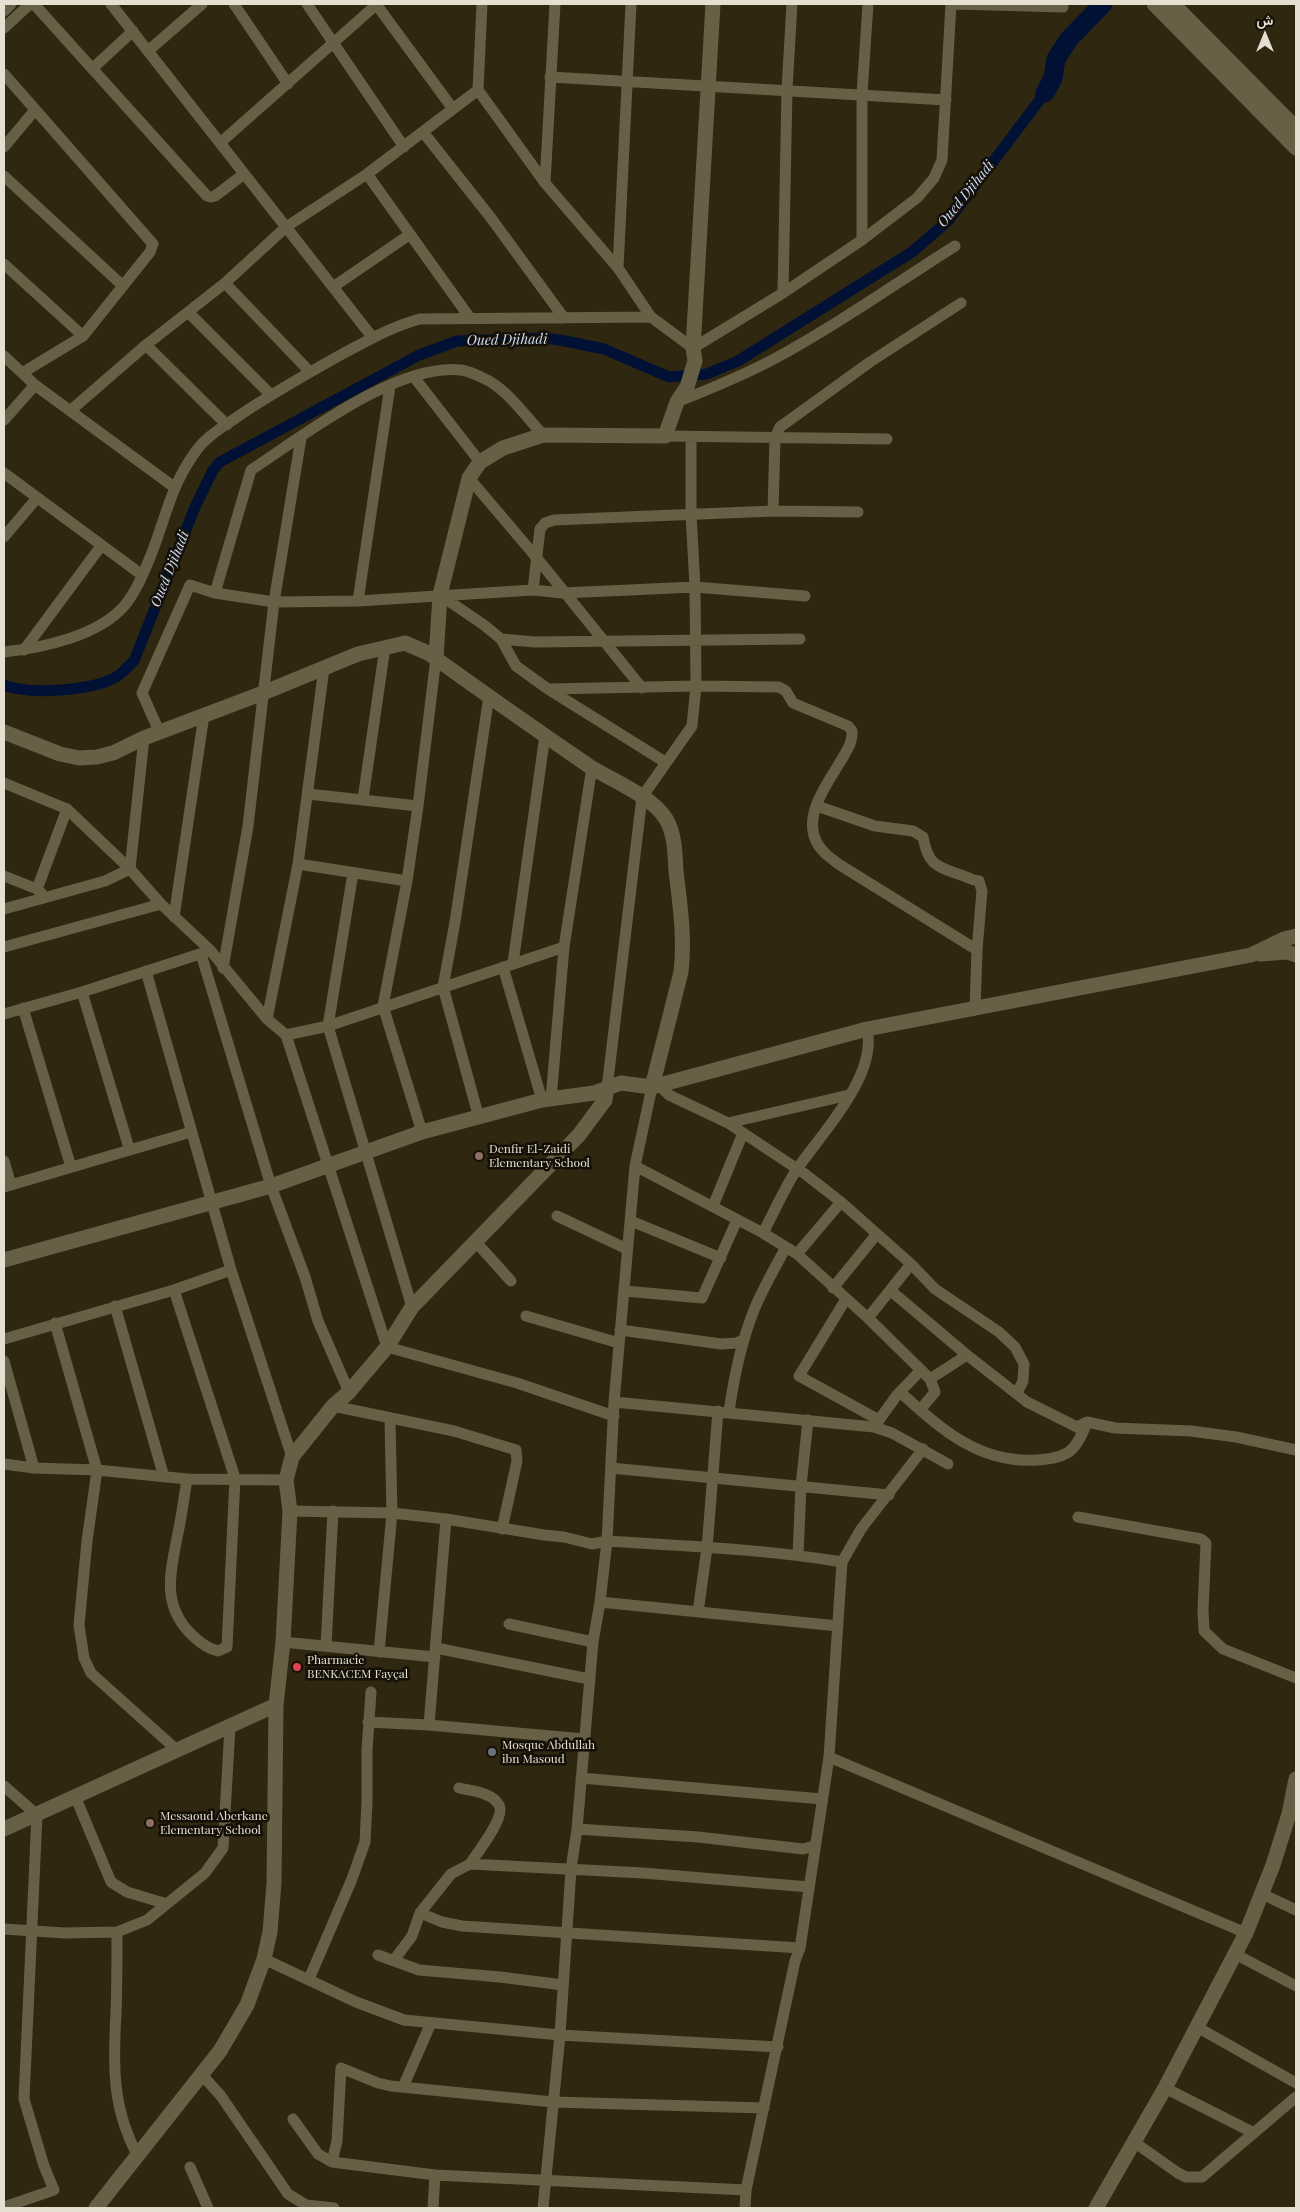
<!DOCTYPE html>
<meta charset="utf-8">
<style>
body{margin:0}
#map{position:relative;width:1300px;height:2212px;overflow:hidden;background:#2f2710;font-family:"Playfair Display",Vazirmatn,serif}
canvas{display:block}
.frame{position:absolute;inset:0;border:5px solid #e5dfd2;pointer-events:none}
.north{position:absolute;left:1240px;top:10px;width:50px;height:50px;-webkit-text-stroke:4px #141007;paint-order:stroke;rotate:0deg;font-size:14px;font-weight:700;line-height:20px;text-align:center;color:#e5dfd2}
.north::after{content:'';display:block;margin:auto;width:18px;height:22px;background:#e5dfd2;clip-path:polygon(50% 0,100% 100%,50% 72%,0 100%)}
</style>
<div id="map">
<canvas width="1300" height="2212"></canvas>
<div class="frame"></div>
<div class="north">ش</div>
</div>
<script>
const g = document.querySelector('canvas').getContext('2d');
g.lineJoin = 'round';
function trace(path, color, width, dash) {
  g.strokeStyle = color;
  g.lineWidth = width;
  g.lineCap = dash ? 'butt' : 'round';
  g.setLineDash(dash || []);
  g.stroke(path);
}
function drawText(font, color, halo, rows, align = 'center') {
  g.font = font + ' "Playfair Display",serif';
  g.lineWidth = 5;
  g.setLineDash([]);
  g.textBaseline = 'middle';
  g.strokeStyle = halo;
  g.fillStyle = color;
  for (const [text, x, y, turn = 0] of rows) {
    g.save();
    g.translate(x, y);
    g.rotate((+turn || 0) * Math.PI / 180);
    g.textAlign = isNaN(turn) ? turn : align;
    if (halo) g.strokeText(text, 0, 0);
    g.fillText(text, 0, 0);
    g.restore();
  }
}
trace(new Path2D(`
 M 4,685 C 29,695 92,691 116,677 C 122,674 128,666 134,661 L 195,507 L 213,470 L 220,462 L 419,355 L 457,341 L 544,338 L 565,341 L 604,349 L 669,377 L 707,374 L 738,361 L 912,252 L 949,220 L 1045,93`), '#001135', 11);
trace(new Path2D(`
 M 1045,93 L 1053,78 L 1056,59 L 1069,39 L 1103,4`), '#001135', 19);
trace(new Path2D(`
 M 34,4 L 207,196 L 211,197 L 215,196 L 244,174
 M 111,4 L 373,338
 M 234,4 L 288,84
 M 307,4 L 404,147
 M 376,4 L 453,109
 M 482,4 L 478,90 L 545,183 L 618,268 L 651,317 L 693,348 L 783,293 L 862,240 L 917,198 L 934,178 L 942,160 L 951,4
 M 956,4 L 1063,7
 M 4,11 L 11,4
 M 4,28 L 30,4
 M 148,51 L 202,4
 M 93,68 L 133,31
 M 4,74 L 153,244 L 150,252 L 83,336 L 22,373
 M 550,77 L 946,100
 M 423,132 L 491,218 L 564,318
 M 220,143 L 376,5
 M 4,147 L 35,110
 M 367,174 L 470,318
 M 4,176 L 123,286
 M 545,183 L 555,4
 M 862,240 L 862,94 L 868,4
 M 4,264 L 83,336
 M 618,268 L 631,4
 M 225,283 L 310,372
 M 333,287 L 409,235
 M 783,293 L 787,89 L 792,4
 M 189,313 L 271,395
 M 146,345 L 227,425
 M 4,356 L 35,385 L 174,487
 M 414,377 L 480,462
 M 677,402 C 710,389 742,376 774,359 C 837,325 895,284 955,246
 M 70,411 L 146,345 L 225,283 L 286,227 L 367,174 L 478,90
 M 4,420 L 35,385
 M 543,435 C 527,418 510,393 489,381 C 481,377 470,371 461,370 C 396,363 303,436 251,470 L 215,593 L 274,602 L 358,601 L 533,590 L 563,593 L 695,587 L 696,686 L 692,726 L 642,797 L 607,1088
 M 665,436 L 887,439
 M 691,438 L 691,514 L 695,587 L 805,596
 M 4,473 L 142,575
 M 469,478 L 536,557 L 642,688
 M 773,511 L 775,438 L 780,427 L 870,362 L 961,303
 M 4,537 L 37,498
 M 533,590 L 540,529 L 545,523 L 554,520 L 773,511 L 858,512
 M 440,595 L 484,625 L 501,639 L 516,666 L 548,689 L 665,762
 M 358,601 L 390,386
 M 501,639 L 535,642 L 800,639
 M 24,650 L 101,546
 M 4,652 C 42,648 99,636 125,605 C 137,590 144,572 151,555 C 166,517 171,485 196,451 C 207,435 228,424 243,413 C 276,391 310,372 344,353 C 369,340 393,326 420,319 L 651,317
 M 548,689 L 696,686 L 779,687 L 786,691 L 793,703 L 848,726 L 852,731 C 853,742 847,750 842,759 C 829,781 803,814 816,841 C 821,852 831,858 840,865 L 977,950
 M 159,731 L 142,693 L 190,585 L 215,593
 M 4,783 L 67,809 L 130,869 L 161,904
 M 308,794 L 418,806
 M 363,799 L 385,647
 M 817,806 L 875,826 L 913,831 L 923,837 C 928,865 936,866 961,875 C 968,877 971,880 979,881 L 982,891 L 977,950 L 975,1010
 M 298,864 L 407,881
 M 353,873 L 328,1026 L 412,1307
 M 4,876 L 37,889 L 42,894
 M 37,889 L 67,809
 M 4,909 L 105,881 L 130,869 L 144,738
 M 174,917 L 204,715
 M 4,947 L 161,904 L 210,950 L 267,1019 L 286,1035 L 328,1026 L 564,947
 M 201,954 L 271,1186 L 305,1277 L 318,1321 L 349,1392
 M 513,963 L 545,735
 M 503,967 L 542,1100
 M 223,968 L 248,826 L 274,602 L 301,438
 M 146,971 L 231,1270 L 292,1457
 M 82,992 L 129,1148
 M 23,1008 L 71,1167
 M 4,1014 L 82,992 L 206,952
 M 267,1019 L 298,864 L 324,668
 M 286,1035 L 387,1347 L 517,1383 L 614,1416
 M 658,1084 L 669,1095 L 728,1123 L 805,1174 L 841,1202 L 911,1264 L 935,1289 L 999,1332 L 1015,1347 L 1024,1364 L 1023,1381 L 1017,1393
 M 551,1099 L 564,947 L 592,767
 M 479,1118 L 443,987 L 455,922 L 489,696
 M 728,1123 L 849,1095
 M 422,1132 L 383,1006 L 407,881 L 418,806 L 436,658
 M 4,1161 L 11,1185
 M 635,1166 L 763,1233 L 797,1254 L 868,1318 L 921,1370 L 897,1395 L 874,1427
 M 4,1187 L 191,1132
 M 713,1206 L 743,1133
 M 557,1216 L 627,1249
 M 631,1221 L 721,1258
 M 763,1233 C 774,1212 784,1189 797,1169 C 821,1134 878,1076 867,1029
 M 475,1241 L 511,1281
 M 797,1254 L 841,1202
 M 833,1288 L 876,1235
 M 174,1290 L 235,1478 L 227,1647 L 218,1651 C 206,1648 198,1641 189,1632 C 161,1602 171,1570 178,1533 C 182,1515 184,1497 187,1479
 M 625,1291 L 702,1298 L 737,1220
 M 891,1291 L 967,1355 L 1027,1402 L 1077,1427 L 1087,1422 L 1115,1428 L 1191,1431 L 1236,1437 L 1296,1450
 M 846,1299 L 799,1376 L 879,1420
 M 115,1306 L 164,1477
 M 526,1316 L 619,1343
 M 868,1318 L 911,1264
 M 55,1323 L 97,1470 L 87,1541 L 79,1625 L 84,1658 L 91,1673 L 178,1751
 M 620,1330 L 721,1344 L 737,1343 L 743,1340
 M 4,1339 L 174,1290 L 231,1270
 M 4,1361 L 34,1468
 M 921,1370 L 930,1379 L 967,1355
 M 900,1392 C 941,1429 979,1464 1037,1460 C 1069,1458 1076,1451 1087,1422
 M 614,1402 L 874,1427 L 892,1433 L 948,1464
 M 333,1406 L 454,1431 L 516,1450 L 517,1461 L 502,1529
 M 920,1410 L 935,1392 L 930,1379
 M 729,1412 C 734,1376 741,1343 754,1310 C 763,1288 775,1268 786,1247
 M 4,1464 L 34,1468 L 97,1470 L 187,1479 L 286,1480
 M 611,1468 L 889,1495
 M 290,1511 L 392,1513 L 446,1519 L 544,1535 L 564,1537 L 592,1544 L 607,1541 C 685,1546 764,1549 842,1562
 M 1078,1517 L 1201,1539 L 1206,1543 L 1203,1610 L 1204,1631 L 1223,1649 L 1296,1678
 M 798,1555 L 801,1486 L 808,1420
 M 600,1602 L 838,1626
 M 698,1612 L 707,1548 L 718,1411
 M 509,1624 L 593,1642
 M 283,1642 L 435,1657
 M 326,1646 L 333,1511
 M 436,1648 L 589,1679
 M 379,1652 L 392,1513 L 390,1419
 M 368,1722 L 429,1725 L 446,1519
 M 429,1725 L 584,1739
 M 829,1757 L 1246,1933
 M 581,1778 L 822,1799
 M 4,1786 L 37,1815 L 24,2099 L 44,2166 L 54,2190 L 4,2207
 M 459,1788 C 471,1791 492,1792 499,1805 C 506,1817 477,1853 470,1864
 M 75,1796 L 111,1882 L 127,1892 L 167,1904
 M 577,1829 L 698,1837 L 803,1849 L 814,1846
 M 1262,1894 L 1296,1910
 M 420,1913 L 442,1922 L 462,1926 L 800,1948
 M 4,1929 L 65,1933 L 117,1932 L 147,1920 L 205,1873 L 223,1848 L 230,1727
 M 117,1932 C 117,1959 117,1986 116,2013 C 113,2065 112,2109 138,2156
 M 1235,1954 L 1296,1986
 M 378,1955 L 419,1970 L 500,1977 L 563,1985
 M 264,1959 L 356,2002 L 404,2020 L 560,2035 L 778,2047
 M 394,1960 L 412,1936 L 420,1913 L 451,1874 L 470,1864 L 643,1873 L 809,1887
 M 309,1979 L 352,1879 L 365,1842 L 367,1802 L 367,1750 L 371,1692
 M 1197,2027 L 1296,2083
 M 203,2076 L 221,2096 L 288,2194 L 306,2205 L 334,2208
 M 403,2087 L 431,2023
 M 1165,2088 L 1254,2133
 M 293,2119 L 318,2154 L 332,2162
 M 1134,2142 L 1178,2173 L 1186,2177 L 1202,2177 L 1296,2097
 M 190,2167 L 208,2208
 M 746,2190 L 435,2175 L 332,2162 L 337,2141 L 341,2068 L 378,2083 L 391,2086 L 553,2102 L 764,2108
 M 433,2208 L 435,2175
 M 543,2208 L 560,2035 L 571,1869 L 577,1829 L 593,1642 L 600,1602 L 607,1541 L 614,1402 L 635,1166 L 652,1087
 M 745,2208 L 746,2190 L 795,1961 L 800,1948 L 829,1757 L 842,1562 L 861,1529 L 923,1449`), '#685f47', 11);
trace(new Path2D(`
 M 1154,4 L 1296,148
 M 1173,4 L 1296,128
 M 436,658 L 440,595 L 469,478 L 480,462 L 503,448 L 543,435 L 665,436 L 677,402 L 687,387 L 695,361 L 693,348 L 713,4
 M 4,732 L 60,754 L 79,758 L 97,757 L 113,753 L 144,738 L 263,693 L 358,654 L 405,643 L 428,653 C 481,691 535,729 589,766 C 611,780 652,796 666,819 C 675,834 675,854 676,871 C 680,905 685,938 681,972 L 652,1087
 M 1260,954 L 1287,952 L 1296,955
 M 4,1260 L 271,1186 L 422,1132 L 542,1100 L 594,1093 L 621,1083 L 652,1087 L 867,1029 L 1251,955 L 1284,939 L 1296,936
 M 4,1829 L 276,1705
 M 96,2208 L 220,2051 L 247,2005 L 264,1959 L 270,1932 L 274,1883 L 276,1705 L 283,1642 L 290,1511 L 286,1480 L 292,1457 L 333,1406 L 349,1392 L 387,1347 L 412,1307 L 579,1135 L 605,1100 L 607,1088
 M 1096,2208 L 1165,2088 L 1246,1933 L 1273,1865 L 1289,1814 L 1296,1779`), '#685f47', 15);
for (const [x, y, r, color] of [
 [479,1156,5,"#8d6e63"],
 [297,1667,5,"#e0444e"],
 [492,1752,5,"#6b7280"],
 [150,1823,5,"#8d6e63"]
]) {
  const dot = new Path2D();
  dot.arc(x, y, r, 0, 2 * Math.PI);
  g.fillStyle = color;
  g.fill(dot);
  trace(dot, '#141007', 2);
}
drawText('12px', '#e5dfd2', '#141007', [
 ["Denfir El-Zaidi",489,1149],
 ["Elementary School",489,1163],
 ["Pharmacie",307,1660],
 ["BENKACEM Fayçal",307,1674],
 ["Mosque Abdullah",502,1745],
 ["ibn Masoud",502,1759],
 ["Messaoud Aberkane",160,1816],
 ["Elementary School",160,1830]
], 'left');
drawText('italic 14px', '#cedffb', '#141007', [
 ["Oued Djihadi",966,194,-51],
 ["Oued Djihadi",507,340,-1],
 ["Oued Djihadi",170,569,-68]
]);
</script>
